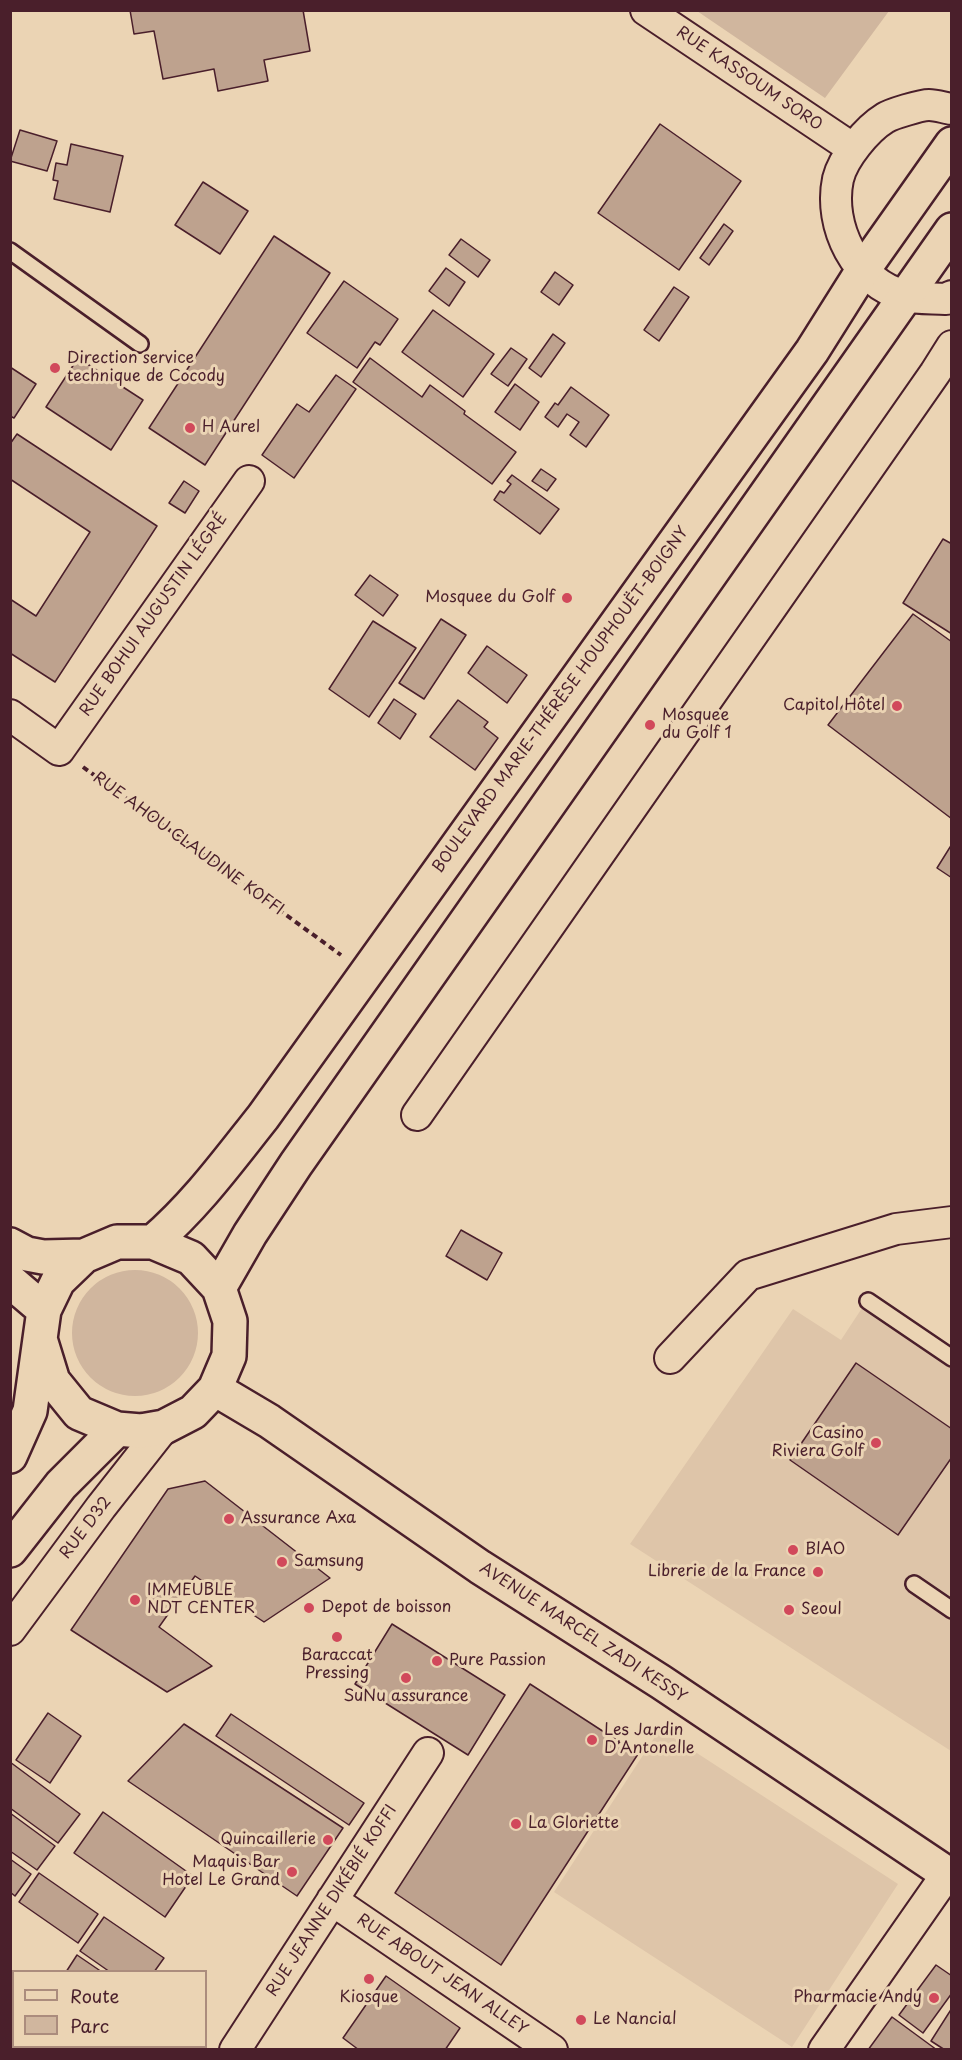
<!DOCTYPE html>
<meta charset="utf-8">
<style>
body{margin:0}
#map{position:relative;width:962px;height:2060px;overflow:hidden;background:#ebd4b4;font-family:"Playpen Sans",sans-serif}
canvas{display:block}
.frame{position:absolute;inset:0;border:12px solid #4a1f2b;pointer-events:none}
.legend{position:absolute;left:12px;top:1970px;width:195px;height:78px;box-sizing:border-box;background:#ebd4b4;border:2px solid #ab8c7d;margin:0;padding:8px 10px;list-style:none;font-size:18px;color:#4a1f2b}
.legend li{display:flex;align-items:center;gap:12px;height:30px}
.legend b{width:30px;border:2px solid #ab8c7d}
</style>
<div id="map">
<canvas width="962" height="2060"></canvas>
<div class="frame"></div>
<ul class="legend">
<li><b style="height:8px;background:#ebd4b4"></b>Route</li>
<li><b style="height:16px;background:#d0b69e"></b>Parc</li>
</ul>
</div>
<script>
const g = document.querySelector('canvas').getContext('2d');
g.lineJoin = 'round';
function fill(path, color) {
  g.fillStyle = color;
  g.fill(path, 'evenodd');
}
function trace(path, color, width, dash) {
  g.strokeStyle = color;
  g.lineWidth = width;
  g.lineCap = dash ? 'butt' : 'round';
  g.setLineDash(dash || []);
  g.stroke(path);
}
function drawText(font, color, halo, rows, align = 'center') {
  g.font = font + ' "Playpen Sans",sans-serif';
  g.lineWidth = 6;
  g.setLineDash([]);
  g.textBaseline = 'middle';
  g.strokeStyle = halo;
  g.fillStyle = color;
  for (const [text, x, y, turn = 0] of rows) {
    g.save();
    g.translate(x, y);
    g.rotate((+turn || 0) * Math.PI / 180);
    g.textAlign = isNaN(turn) ? turn : align;
    if (halo) g.strokeText(text, 0, 0);
    g.fillText(text, 0, 0);
    g.restore();
  }
}
fill(new Path2D(`
 M 864,1305 L 951,1363 L 951,1751 L 630,1544 L 793,1309 L 841,1340 Z
 M 660,1729 L 898,1884 L 792,2047 L 554,1892 Z`), '#dec5a9');
fill(new Path2D(`
 M 697,11 L 889,11 L 825,98 Z
 M72 1333a63 63 0 1 1 126 0a63 63 0 1 1-126 0Z`), '#d0b69e');
const building = new Path2D(`
 M 130,10 L 303,10 L 310,51 L 264,60 L 268,81 L 218,91 L 214,69 L 163,79 L 154,31 L 134,34 Z
 M 660,124 L 741,181 L 679,270 L 598,213 Z
 M 20,130 L 57,141 L 47,171 L 10,161 Z
 M 71,144 L 123,156 L 110,212 L 54,199 L 58,181 L 53,180 L 56,163 L 67,165 Z
 M 203,182 L 248,211 L 220,254 L 175,225 Z
 M 724,224 L 733,231 L 709,265 L 700,258 Z
 M 274,236 L 330,273 L 205,465 L 149,428 Z
 M 461,239 L 490,260 L 478,277 L 449,255 Z
 M 446,268 L 465,282 L 449,306 L 429,291 Z
 M 555,272 L 573,285 L 559,305 L 541,292 Z
 M 344,281 L 398,319 L 380,345 L 375,342 L 357,368 L 307,333 Z
 M 674,287 L 689,297 L 659,341 L 644,330 Z
 M 433,310 L 494,354 L 463,397 L 402,352 Z
 M 553,334 L 565,343 L 541,377 L 529,368 Z
 M 511,348 L 527,359 L 508,386 L 491,374 Z
 M 78,358 L 143,400 L 111,450 L 46,407 Z
 M 370,358 L 422,397 L 430,385 L 465,411 L 464,414 L 516,452 L 492,484 L 353,382 Z
 M 10,367 L 36,384 L 14,418 L 10,416 Z
 M 336,375 L 356,389 L 294,478 L 262,455 L 297,404 L 309,412 Z
 M 515,384 L 539,402 L 520,430 L 495,412 Z
 M 571,387 L 609,415 L 586,447 L 570,435 L 579,422 L 567,414 L 558,427 L 545,417 L 555,403 L 558,405 Z
 M 17,434 L 157,526 L 55,682 L 10,653 L 10,599 L 36,616 L 90,532 L 10,479 L 10,444 Z
 M 541,469 L 556,479 L 547,491 L 532,481 Z
 M 512,475 L 559,509 L 540,534 L 494,500 L 500,491 L 504,493 L 511,484 L 507,481 Z
 M 184,481 L 199,491 L 185,513 L 169,503 Z
 M 943,539 L 952,544 L 952,634 L 903,603 Z
 M 370,575 L 398,595 L 383,616 L 355,595 Z
 M 913,614 L 952,642 L 952,819 L 828,725 Z
 M 441,619 L 466,635 L 424,699 L 399,683 Z
 M 373,621 L 416,648 L 369,717 L 329,689 Z
 M 487,646 L 527,675 L 507,703 L 468,673 Z
 M 394,699 L 416,714 L 400,739 L 378,723 Z
 M 458,700 L 488,722 L 484,727 L 498,738 L 475,770 L 430,737 Z
 M 952,844 L 952,878 L 937,868 Z
 M 461,1230 L 502,1253 L 487,1280 L 446,1256 Z
 M 856,1363 L 952,1429 L 952,1457 L 898,1535 L 790,1460 Z
 M 205,1481 L 330,1578 L 264,1622 L 195,1576 L 159,1627 L 212,1666 L 167,1692 L 71,1630 L 168,1489 Z
 M 392,1624 L 505,1695 L 468,1755 L 355,1684 Z
 M 530,1684 L 638,1754 L 501,1965 L 395,1893 Z
 M 48,1713 L 81,1736 L 50,1783 L 16,1760 Z
 M 231,1714 L 364,1803 L 349,1825 L 216,1736 Z
 M 184,1724 L 343,1828 L 297,1896 L 128,1781 Z
 M 10,1762 L 80,1814 L 58,1843 L 10,1808 Z
 M 103,1812 L 193,1876 L 165,1917 L 74,1853 Z
 M 10,1813 L 55,1846 L 37,1870 L 10,1851 Z
 M 10,1859 L 31,1874 L 15,1896 L 10,1892 Z
 M 39,1873 L 98,1914 L 78,1943 L 19,1902 Z
 M 104,1917 L 164,1958 L 154,1972 L 110,1972 L 80,1951 Z
 M 77,1955 L 102,1972 L 66,1972 Z
 M 936,1965 L 952,1976 L 952,1993 L 923,2033 L 899,2015 Z
 M 386,1976 L 460,2028 L 445,2050 L 359,2050 L 343,2038 Z
 M 10,2006 L 14,2008 L 14,2046 L 70,2046 L 74,2050 L 10,2050 Z
 M 952,2008 L 952,2050 L 945,2050 L 931,2041 Z
 M 892,2017 L 937,2050 L 868,2050 Z`);
fill(building, '#bea28e');
trace(building, '#4a1f2b', 1.5);
const lane = new Path2D(`
 M 10,251 L 140,344
 M 868,1301 L 952,1358
 M 914,1584 L 952,1610`);
const street = new Path2D(`
 M 646,10 L 852,148
 M 952,109 C 945,108 936,105 929,105 C 921,105 891,114 885,118 C 867,129 843,158 838,179 C 828,226 856,283 905,296 C 917,299 933,298 946,299 L 952,296
 M 10,715 L 59,750 L 249,481
 M 417,1115 L 935,373 L 952,346
 M 670,1358 L 748,1275 L 896,1229 L 952,1222
 M 10,1630 L 101,1507 L 164,1427
 M 332,1900 L 552,2050
 M 235,2050 L 428,1753
 M 824,2050 L 947,1874`);
const secondary = new Path2D(`
 M 153,1242 C 196,1205 228,1161 263,1117 L 812,351 L 863,270 L 952,144
 M 10,1245 L 27,1254 L 43,1257 L 84,1256 L 117,1242 L 153,1242 L 191,1258 L 219,1288 L 230,1321 L 229,1356 L 215,1389 L 193,1412 L 164,1427 L 141,1431 L 117,1429 L 79,1413 L 53,1381 L 41,1342
 M 10,1281 L 44,1310
 M 219,1288 L 250,1234 L 296,1164 L 952,230
 M 215,1389 L 269,1421 L 480,1567 L 661,1682 L 952,1877
 M 10,1456 L 30,1411 L 44,1310 L 58,1281 L 84,1256
 M 10,1550 L 61,1485 L 117,1429`);
trace(lane, '#4a1f2b', 20);
trace(street, '#4a1f2b', 34);
trace(secondary, '#4a1f2b', 38);
trace(new Path2D(`
 M 83,767 L 341,955`), '#4a1f2b', 4, [6, 4.5]);
trace(lane, '#ebd4b4', 15);
trace(street, '#ebd4b4', 30);
trace(secondary, '#ebd4b4', 33);
for (const [x, y, r, color] of [
 [55,368,6,"#d1495b"],
 [190,428,6,"#d1495b"],
 [567,598,6,"#d1495b"],
 [897,706,6,"#d1495b"],
 [650,725,6,"#d1495b"],
 [876,1443,6,"#d1495b"],
 [229,1519,6,"#d1495b"],
 [793,1550,6,"#d1495b"],
 [282,1562,6,"#d1495b"],
 [818,1572,6,"#d1495b"],
 [135,1600,6,"#d1495b"],
 [309,1608,6,"#d1495b"],
 [789,1610,6,"#d1495b"],
 [337,1637,6,"#d1495b"],
 [437,1661,6,"#d1495b"],
 [406,1678,6,"#d1495b"],
 [592,1740,6,"#d1495b"],
 [516,1824,6,"#d1495b"],
 [328,1840,6,"#d1495b"],
 [292,1872,6,"#d1495b"],
 [369,1979,6,"#d1495b"],
 [934,1998,6,"#d1495b"],
 [581,2020,6,"#d1495b"]
]) {
  const dot = new Path2D();
  dot.arc(x, y, r, 0, 2 * Math.PI);
  g.fillStyle = color;
  g.fill(dot);
  trace(dot, '#ebd4b4', 2);
}
drawText('16px', '#4a1f2b', '#ebd4b4', [
 ["RUE KASSOUM SORO",749,79,34],
 ["RUE BOHUI AUGUSTIN LÉGRÉ",154,615,-55],
 ["BOULEVARD MARIE-THÉRÈSE HOUPHOUËT-BOIGNY",561,700,-54],
 ["RUE AHOU CLAUDINE KOFFI",188,844,36],
 ["RUE D32",86,1528,-53],
 ["AVENUE MARCEL ZADI KESSY",583,1633,33],
 ["RUE JEANNE DIKÉBIÉ KOFFI",332,1901,-57],
 ["RUE ABOUT JEAN ALLEY",442,1975,34]
]);
drawText('16px', '#4a1f2b', '#ebd4b4', [
 ["Direction service",67,359],
 ["technique de Cocody",67,377],
 ["H Aurel",202,428],
 ["Mosquee du Golf",555,598,"right"],
 ["Capitol Hôtel",885,706,"right"],
 ["Mosquee",662,716],
 ["du Golf 1",662,734],
 ["Casino",864,1434,"right"],
 ["Riviera Golf",864,1452,"right"],
 ["Assurance Axa",241,1519],
 ["BIAO",805,1550],
 ["Samsung",294,1562],
 ["Librerie de la France",806,1572,"right"],
 ["IMMEUBLE",147,1591],
 ["NDT CENTER",147,1609],
 ["Depot de boisson",321,1608],
 ["Seoul",801,1610],
 ["Baraccat",337,1656,"center"],
 ["Pressing",337,1674,"center"],
 ["Pure Passion",449,1661],
 ["SuNu assurance",406,1697,"center"],
 ["Les Jardin",604,1731],
 ["D'Antonelle",604,1749],
 ["La Gloriette",528,1824],
 ["Quincaillerie",316,1840,"right"],
 ["Maquis Bar",280,1863,"right"],
 ["Hotel Le Grand",280,1881,"right"],
 ["Kiosque",369,1998,"center"],
 ["Pharmacie Andy",922,1998,"right"],
 ["Le Nancial",593,2020]
], 'left');
</script>
